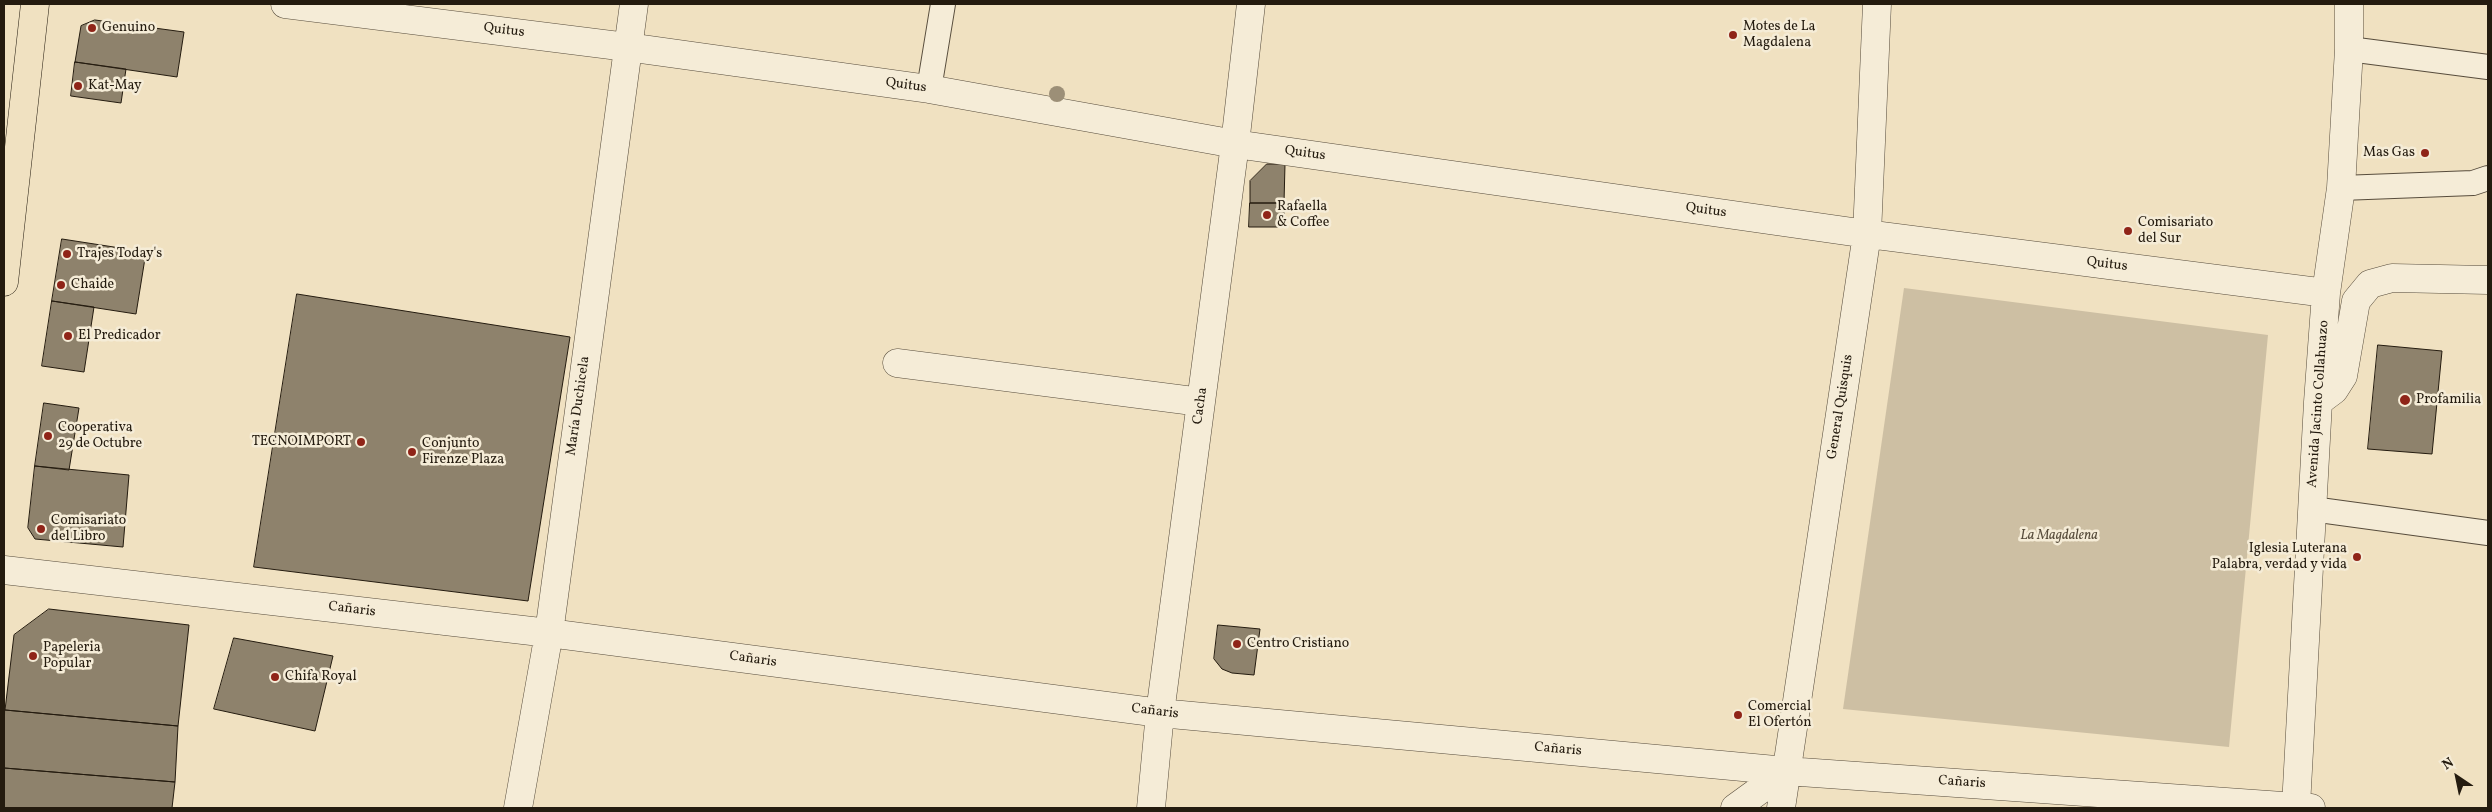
<!DOCTYPE html>
<meta charset="utf-8">
<style>
body{margin:0}
#map{position:relative;width:2492px;height:812px;overflow:hidden;background:#f0e1c1;font-family:Vollkorn,serif}
canvas{display:block}
.frame{position:absolute;inset:0;border:5px solid #241b0f;pointer-events:none}
.north{position:absolute;left:2432px;top:752px;width:50px;height:50px;-webkit-text-stroke:4px #f5ecd7;paint-order:stroke;rotate:326deg;font-size:14px;font-weight:700;line-height:20px;text-align:center;color:#241b0f}
.north::after{content:'';display:block;margin:auto;width:18px;height:22px;background:#241b0f;clip-path:polygon(50% 0,100% 100%,50% 72%,0 100%)}
</style>
<div id="map">
<canvas width="2492" height="812"></canvas>
<div class="frame"></div>
<div class="north">N</div>
</div>
<script>
const g = document.querySelector('canvas').getContext('2d');
g.lineJoin = 'round';
function fill(path, color) {
  g.fillStyle = color;
  g.fill(path, 'evenodd');
}
function trace(path, color, width, dash) {
  g.strokeStyle = color;
  g.lineWidth = width;
  g.lineCap = dash ? 'butt' : 'round';
  g.setLineDash(dash || []);
  g.stroke(path);
}
function drawText(font, color, halo, rows, align = 'center') {
  g.font = font + ' Vollkorn,serif';
  g.lineWidth = 5;
  g.setLineDash([]);
  g.textBaseline = 'middle';
  g.strokeStyle = halo;
  g.fillStyle = color;
  for (const [text, x, y, turn = 0] of rows) {
    g.save();
    g.translate(x, y);
    g.rotate((+turn || 0) * Math.PI / 180);
    g.textAlign = isNaN(turn) ? turn : align;
    if (halo) g.strokeText(text, 0, 0);
    g.fillText(text, 0, 0);
    g.restore();
  }
}
fill(new Path2D(`
 M 1904,288 L 2268,335 L 2229,747 L 1843,709 Z`), '#cdbfa3');
const building = new Path2D(`
 M 95,20 L 184,32 L 177,77 L 75,62 L 81,26 Z
 M 75,62 L 126,69 L 121,103 L 71,96 Z
 M 1267,164 L 1285,164 L 1284,203 L 1250,203 L 1250,181 Z
 M 1250,203 L 1284,203 L 1284,227 L 1249,227 Z
 M 62,239 L 146,252 L 136,314 L 52,301 Z
 M 297,294 L 570,337 L 528,601 L 254,567 Z
 M 52,301 L 94,307 L 84,372 L 42,366 Z
 M 2378,345 L 2442,351 L 2432,454 L 2368,449 Z
 M 44,403 L 79,408 L 69,470 L 35,466 Z
 M 35,466 L 129,475 L 123,547 L 35,539 L 28,528 Z
 M 49,609 L 189,625 L 178,726 L 5,710 L 14,635 Z
 M 1218,625 L 1260,629 L 1254,675 L 1232,673 L 1222,669 L 1214,659 Z
 M 234,638 L 333,656 L 315,731 L 214,709 Z
 M 5,710 L 178,726 L 175,782 L 4,768 Z
 M 4,768 L 175,782 L 172,808 L 4,808 Z`);
fill(building, '#8e826c');
trace(building, '#241b0f', 1);
const lane = new Path2D(`
 M 2349,49 L 2488,67
 M 929,89 L 943,4
 M 2341,188 L 2473,183 L 2488,178
 M 2312,509 L 2488,533`);
const street = new Path2D(`
 M 285,4 L 627,47 L 929,89 L 1235,144 L 1867,234 L 2326,293
 M 897,363 L 1201,402
 M 2318,402 L 2334,390 L 2343,376 L 2356,301 L 2370,284 L 2392,278 L 2488,280
 M 4,570 L 549,633 L 1160,713 L 1786,771 L 2311,808
 M 2296,806 L 2318,402 L 2326,293 L 2341,188 L 2349,49 L 2349,4
 M 518,808 L 549,633 L 634,4
 M 1151,808 L 1160,713 L 1235,144 L 1251,4
 M 1735,808 L 1786,771
 M 1781,808 L 1867,234 L 1877,4`);
const primary = new Path2D(`
 M 4,282 L 35,4`);
trace(lane, '#574c3c', 26);
trace(street, '#574c3c', 29);
trace(primary, '#241b0f', 29);
trace(lane, '#f5ecd7', 24);
trace(street, '#f5ecd7', 28);
trace(primary, '#f0e1c1', 28);
g.fillStyle = '#9c8f77';
for (const [x, y] of [
 [1057,94]
]) {
  g.beginPath();
  g.arc(x, y, 8, 0, 2 * Math.PI);
  g.fill();
}
for (const [x, y, r, color] of [
 [92,28,5,"#8f2418"],
 [1733,35,5,"#8f2418"],
 [78,86,5,"#8f2418"],
 [2425,153,5,"#8f2418"],
 [1267,215,5,"#8f2418"],
 [2128,231,5,"#8f2418"],
 [67,254,5,"#8f2418"],
 [61,285,5,"#8f2418"],
 [68,336,5,"#8f2418"],
 [2405,400,6,"#8f2418"],
 [48,436,5,"#8f2418"],
 [361,442,5,"#8f2418"],
 [412,452,5,"#8f2418"],
 [41,529,5,"#8f2418"],
 [2357,557,5,"#8f2418"],
 [1237,644,5,"#8f2418"],
 [33,656,5,"#8f2418"],
 [275,677,5,"#8f2418"],
 [1738,715,5,"#8f2418"]
]) {
  const dot = new Path2D();
  dot.arc(x, y, r, 0, 2 * Math.PI);
  g.fillStyle = color;
  g.fill(dot);
  trace(dot, '#f5ecd7', 2);
}
drawText('14px', '#241b0f', '#f5ecd7', [
 ["Motes de La",1743,27],
 ["Magdalena",1743,43],
 ["Genuino",102,28],
 ["Kat-May",88,86],
 ["Mas Gas",2415,153,"right"],
 ["Rafaella",1277,207],
 ["& Coffee",1277,223],
 ["Comisariato",2138,223],
 ["del Sur",2138,239],
 ["Trajes Today's",77,254],
 ["Chaide",71,285],
 ["El Predicador",78,336],
 ["Profamilia",2416,400],
 ["Cooperativa",58,428],
 ["29 de Octubre",58,444],
 ["TECNOIMPORT",351,442,"right"],
 ["Conjunto",422,444],
 ["Firenze Plaza",422,460],
 ["Comisariato",51,521],
 ["del Libro",51,537],
 ["Iglesia Luterana",2347,549,"right"],
 ["Palabra, verdad y vida",2347,565,"right"],
 ["Centro Cristiano",1247,644],
 ["Papeleria",43,648],
 ["Popular",43,664],
 ["Chifa Royal",285,677],
 ["Comercial",1748,707],
 ["El Ofertón",1748,723]
], 'left');
drawText('14px', '#241b0f', '#f5ecd7', [
 ["Quitus",504,31,7],
 ["Quitus",906,86,8],
 ["Quitus",1305,154,8],
 ["Quitus",1706,211,8],
 ["Quitus",2107,265,7],
 ["Avenida Jacinto Collahuazo",2319,404,-86],
 ["María Duchicela",579,406,-82],
 ["Cacha",1201,406,-82],
 ["General Quisquis",1841,407,-81],
 ["Cañaris",352,610,7],
 ["Cañaris",753,660,8],
 ["Cañaris",1155,712,7],
 ["Cañaris",1558,750,5],
 ["Cañaris",1962,783,4]
]);
drawText('italic 14px', '#574c3b', '#f5ecd7', [
 ["La Magdalena",2059,536]
]);
</script>
